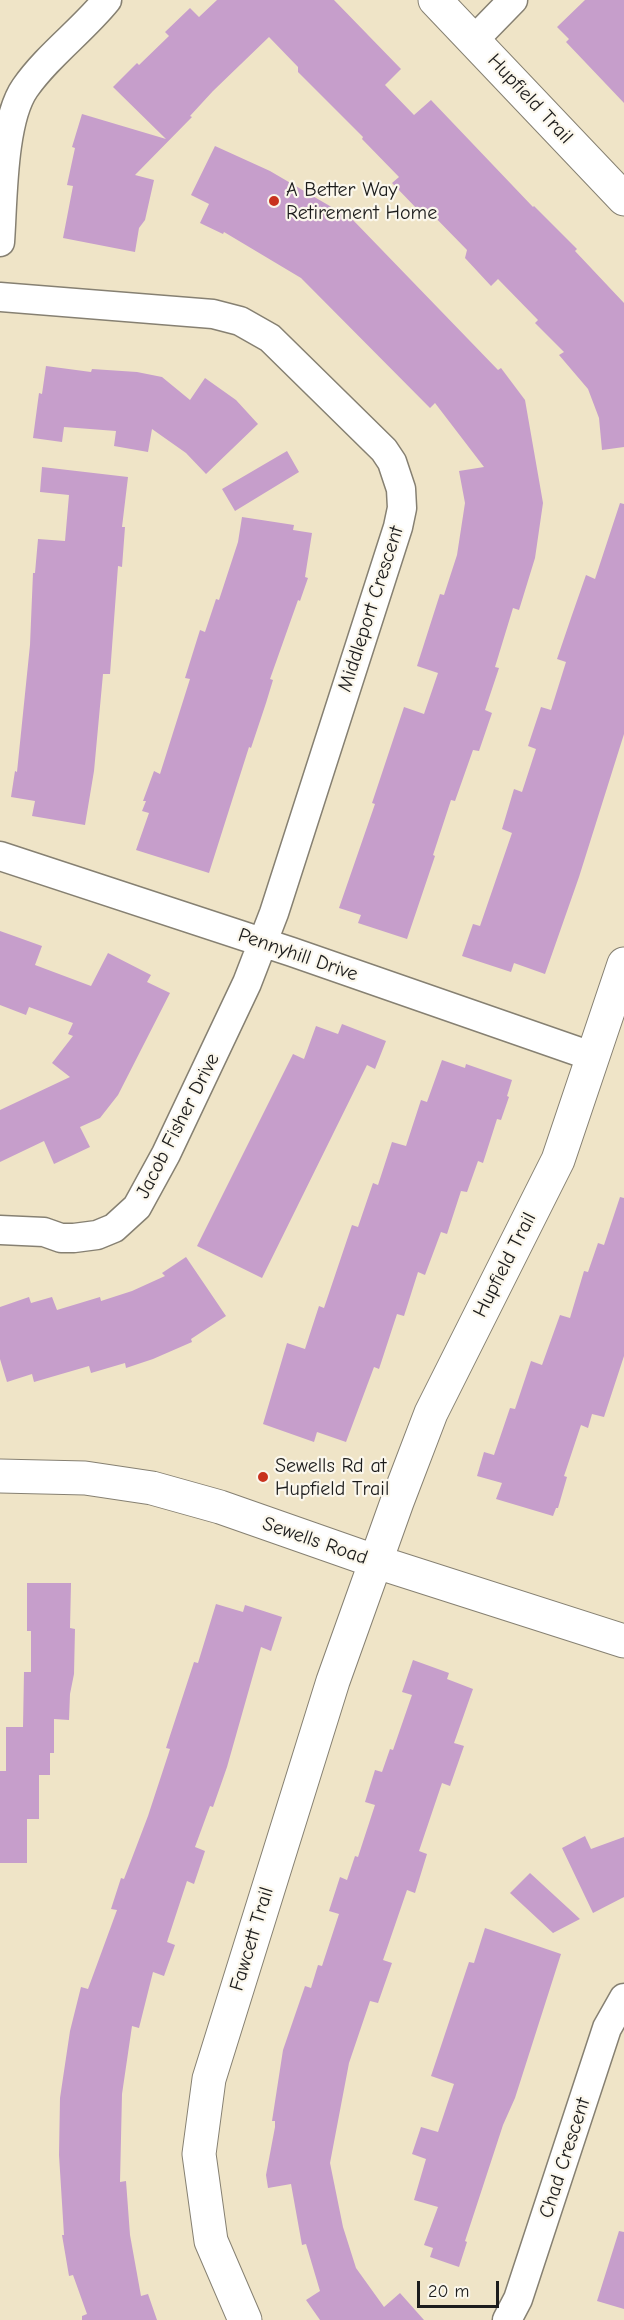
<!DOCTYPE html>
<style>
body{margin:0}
#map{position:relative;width:624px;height:2320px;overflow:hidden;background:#efe4c7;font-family:"Comic Neue",sans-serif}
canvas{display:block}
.scale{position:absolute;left:417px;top:2281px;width:82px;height:27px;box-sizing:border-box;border:3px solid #1c1c1c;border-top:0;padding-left:8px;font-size:18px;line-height:21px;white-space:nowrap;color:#1c1c1c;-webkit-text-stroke:4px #fbf7ec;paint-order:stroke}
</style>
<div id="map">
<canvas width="624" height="2320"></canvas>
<div class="scale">20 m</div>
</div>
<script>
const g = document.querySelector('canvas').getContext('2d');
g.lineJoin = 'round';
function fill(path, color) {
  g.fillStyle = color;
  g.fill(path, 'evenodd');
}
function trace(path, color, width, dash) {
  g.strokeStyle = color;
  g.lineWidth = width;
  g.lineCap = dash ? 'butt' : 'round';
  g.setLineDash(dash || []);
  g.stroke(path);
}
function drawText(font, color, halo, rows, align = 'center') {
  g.font = font + ' "Comic Neue",sans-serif';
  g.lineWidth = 4.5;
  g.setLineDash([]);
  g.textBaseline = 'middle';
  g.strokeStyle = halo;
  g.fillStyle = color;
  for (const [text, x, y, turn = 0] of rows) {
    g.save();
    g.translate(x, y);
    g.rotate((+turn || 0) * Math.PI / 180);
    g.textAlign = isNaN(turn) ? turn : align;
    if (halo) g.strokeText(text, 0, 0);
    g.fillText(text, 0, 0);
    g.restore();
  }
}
fill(new Path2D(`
 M 217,0 L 334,0 L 401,69 L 385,85 L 414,115 L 431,100 L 533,207 L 534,206 L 577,249 L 575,251 L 624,303 L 624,447 L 602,450 L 599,418 L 588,389 L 559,355 L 564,352 L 535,323 L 538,320 L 498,279 L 491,286 L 465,258 L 467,250 L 426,208 L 421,213 L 392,183 L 399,177 L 362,139 L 363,137 L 298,72 L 298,67 L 269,37 L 213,91 L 190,116 L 192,117 L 135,175 L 154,180 L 145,220 L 139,228 L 135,252 L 63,238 L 73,186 L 67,185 L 75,148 L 72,147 L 82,114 L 166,139 L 113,87 L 137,63 L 139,65 L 169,36 L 165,32 L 190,8 L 199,17 Z
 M 585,0 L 624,0 L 624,103 L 566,42 L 569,39 L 557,27 Z
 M 215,146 L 270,171 L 352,219 L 498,370 L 501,368 L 525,400 L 543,503 L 535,558 L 519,610 L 513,608 L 495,667 L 499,668 L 485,710 L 492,713 L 479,751 L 473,750 L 455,801 L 451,800 L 433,855 L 435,856 L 407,939 L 358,923 L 361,915 L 339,908 L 375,804 L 372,803 L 404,707 L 424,714 L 438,673 L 417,666 L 440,594 L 444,595 L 457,555 L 465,503 L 459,471 L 484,467 L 435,403 L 430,408 L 301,278 L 224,232 L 223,234 L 200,223 L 209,204 L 191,195 Z
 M 46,366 L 91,372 L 92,369 L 137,372 L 162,377 L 190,400 L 205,378 L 236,400 L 258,424 L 206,474 L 186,453 L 152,429 L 148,452 L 114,446 L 116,431 L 64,427 L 62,442 L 33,438 L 39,393 L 42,394 Z
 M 287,451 L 299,472 L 235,511 L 222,489 Z
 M 42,467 L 128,477 L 122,527 L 125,527 L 122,567 L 118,566 L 110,674 L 103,674 L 94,771 L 85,825 L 32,816 L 35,801 L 11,797 L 15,771 L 17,772 L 30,645 L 33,573 L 35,573 L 38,539 L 65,541 L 69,495 L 40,492 Z
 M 620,503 L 624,504 L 624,734 L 579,877 L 545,974 L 514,963 L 511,972 L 462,956 L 473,924 L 480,926 L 512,833 L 502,829 L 514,789 L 522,792 L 536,749 L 528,746 L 541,707 L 551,710 L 566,662 L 557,659 L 572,615 L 586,575 L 595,579 Z
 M 242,517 L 294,525 L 293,530 L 312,533 L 305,577 L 308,578 L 300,601 L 298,600 L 270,679 L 273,680 L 266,703 L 251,748 L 249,747 L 209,873 L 136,850 L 149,813 L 142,811 L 146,801 L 143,801 L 154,771 L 160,774 L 190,679 L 185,678 L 200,630 L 205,632 L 216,599 L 219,600 L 238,542 Z
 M 0,931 L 42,946 L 35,965 L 91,986 L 108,953 L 151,975 L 147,982 L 170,993 L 118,1095 L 100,1118 L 80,1127 L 90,1147 L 54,1164 L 44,1141 L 0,1162 L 0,1110 L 70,1077 L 52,1063 L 73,1036 L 68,1034 L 73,1023 L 29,1007 L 26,1015 L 0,1005 Z
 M 342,1024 L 386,1041 L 375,1069 L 367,1065 L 262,1278 L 197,1246 L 293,1054 L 304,1059 L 316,1026 L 338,1034 Z
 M 442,1060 L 465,1068 L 466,1064 L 512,1080 L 507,1096 L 509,1097 L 501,1120 L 497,1119 L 483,1163 L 478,1161 L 467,1192 L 461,1191 L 447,1234 L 441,1232 L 425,1275 L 418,1272 L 404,1316 L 397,1314 L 379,1369 L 374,1367 L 346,1442 L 317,1432 L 314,1442 L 263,1424 L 287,1343 L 305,1349 L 319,1306 L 324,1308 L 352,1225 L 358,1227 L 373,1183 L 378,1185 L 392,1142 L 406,1146 L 421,1100 L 427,1102 Z
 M 620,1197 L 624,1198 L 624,1356 L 604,1417 L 592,1414 L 588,1428 L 581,1425 L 564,1476 L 567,1477 L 558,1508 L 556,1508 L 553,1516 L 496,1499 L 502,1483 L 477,1476 L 484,1452 L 494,1455 L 510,1408 L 515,1409 L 531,1361 L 542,1365 L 560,1315 L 570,1318 L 584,1271 L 588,1272 L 598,1243 L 604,1245 Z
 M 186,1257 L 226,1316 L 191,1339 L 192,1342 L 153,1359 L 126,1368 L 125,1363 L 91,1373 L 89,1366 L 34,1382 L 32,1374 L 7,1382 L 0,1359 L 0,1307 L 29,1297 L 31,1303 L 52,1297 L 57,1310 L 100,1297 L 101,1301 L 132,1291 L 165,1276 L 162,1273 Z
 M 27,1583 L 71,1583 L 70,1628 L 75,1629 L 74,1674 L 70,1694 L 69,1720 L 54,1719 L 54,1753 L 50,1753 L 50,1775 L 39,1775 L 39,1819 L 27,1819 L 27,1863 L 0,1863 L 0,1771 L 6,1771 L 6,1727 L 23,1727 L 24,1672 L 31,1672 L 31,1631 L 27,1631 Z
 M 216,1604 L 243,1612 L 245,1605 L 282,1617 L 271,1651 L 261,1647 L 227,1767 L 213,1807 L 210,1806 L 195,1847 L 205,1851 L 194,1884 L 187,1881 L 167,1942 L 175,1945 L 164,1976 L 153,1972 L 139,2028 L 132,2026 L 122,2094 L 120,2182 L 126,2181 L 130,2235 L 141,2296 L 148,2294 L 157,2320 L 82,2320 L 82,2316 L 87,2314 L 73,2275 L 69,2276 L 62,2235 L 64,2235 L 59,2155 L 60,2098 L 70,2031 L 81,1987 L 88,1989 L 117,1910 L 111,1909 L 121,1878 L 124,1879 L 148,1816 L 170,1749 L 166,1748 L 194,1662 L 198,1663 Z
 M 413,1660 L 449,1673 L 447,1679 L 473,1689 L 454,1743 L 464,1746 L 450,1786 L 442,1783 L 419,1851 L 427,1854 L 415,1893 L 407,1890 L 383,1960 L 392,1963 L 378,2003 L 370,2001 L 349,2063 L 330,2163 L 343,2227 L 356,2268 L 384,2307 L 400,2293 L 424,2320 L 320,2320 L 306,2300 L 320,2291 L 306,2244 L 302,2245 L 291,2184 L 268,2188 L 266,2175 L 275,2127 L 275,2121 L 272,2121 L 283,2050 L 305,1986 L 311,1988 L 318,1965 L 322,1966 L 339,1914 L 329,1911 L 340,1877 L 347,1880 L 355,1856 L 358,1857 L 375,1805 L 365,1802 L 375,1770 L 382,1772 L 390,1749 L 393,1750 L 412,1695 L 402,1692 Z
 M 585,1836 L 591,1849 L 624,1837 L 624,1897 L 593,1913 L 562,1848 Z
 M 530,1873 L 580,1919 L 553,1933 L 510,1893 Z
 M 485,1928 L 561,1954 L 515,2098 L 503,2125 L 465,2241 L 467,2242 L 459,2267 L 430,2257 L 433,2248 L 424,2245 L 438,2207 L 414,2200 L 426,2159 L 412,2154 L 421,2127 L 438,2132 L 454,2084 L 431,2076 L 469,1962 L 474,1963 Z
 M 619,2231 L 624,2232 L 624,2309 L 597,2301 Z`), '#c69ecb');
const street = new Path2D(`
 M 474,40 L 513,0
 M 0,242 C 3,201 2,121 25,88 C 48,55 82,31 107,0
 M 0,297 L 213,314 L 240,321 L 270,338 L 384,450 L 392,462 L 401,489 L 402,508 L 398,527 L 274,913 L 247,983 L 166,1154 L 137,1207 L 114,1228 L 97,1235 L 74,1238 L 61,1238 L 44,1232 L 0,1230
 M 0,856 L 292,952 L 594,1057
 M 507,2320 L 518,2299 L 607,2028 L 624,1998`);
const secondary = new Path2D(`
 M 435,0 L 624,199
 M 0,1476 L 85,1478 L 152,1488 L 220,1507 L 377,1562 L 624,1641
 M 245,2320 L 211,2241 L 199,2154 L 209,2079 L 333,1681 L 397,1502 L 431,1413 L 558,1160 L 624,964`);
trace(street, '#868072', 31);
trace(secondary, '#868072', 35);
trace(street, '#fff', 28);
trace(secondary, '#fff', 33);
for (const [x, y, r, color] of [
 [274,201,6,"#c8321e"],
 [263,1477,6,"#c8321e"]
]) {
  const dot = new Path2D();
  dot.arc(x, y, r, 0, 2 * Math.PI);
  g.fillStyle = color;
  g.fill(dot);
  trace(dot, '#fbf7ec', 2);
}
drawText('20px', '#1c1c1c', '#fbf7ec', [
 ["Hupfield Trail",530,99,47],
 ["Middleport Crescent",371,609,-72],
 ["Pennyhill Drive",298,955,19],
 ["Jacob Fisher Drive",178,1126,-63],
 ["Hupfield Trail",505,1265,-63],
 ["Sewells Road",315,1541,19],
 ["Fawcett Trail",252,1939,-73],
 ["Chad Crescent",565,2158,-72]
]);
drawText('20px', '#1c1c1c', '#fbf7ec', [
 ["A Better Way",286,190],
 ["Retirement Home",286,213],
 ["Sewells Rd at",275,1466],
 ["Hupfield Trail",275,1489]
], 'left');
</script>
